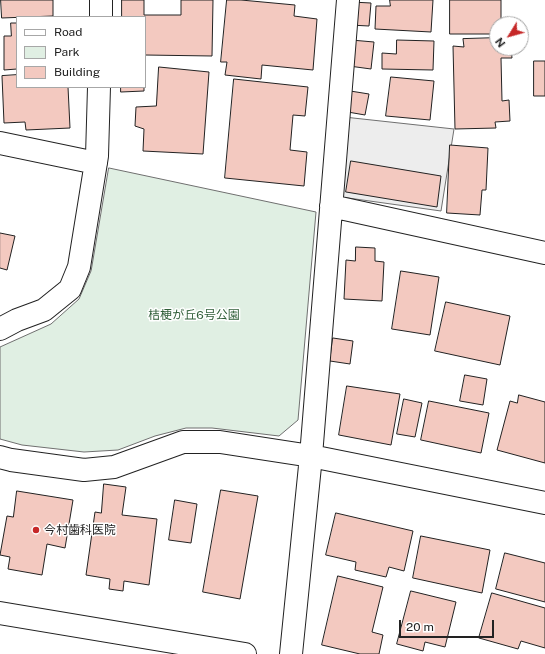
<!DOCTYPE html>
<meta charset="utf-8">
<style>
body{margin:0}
#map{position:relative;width:545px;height:654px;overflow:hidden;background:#fff;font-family:"Public Sans",sans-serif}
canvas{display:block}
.legend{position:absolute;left:16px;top:16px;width:130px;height:72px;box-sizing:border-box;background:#fff;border:1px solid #a7a7a7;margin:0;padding:5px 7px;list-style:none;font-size:12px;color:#222}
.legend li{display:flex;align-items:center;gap:8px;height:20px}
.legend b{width:20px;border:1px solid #a7a7a7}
.north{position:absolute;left:489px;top:16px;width:40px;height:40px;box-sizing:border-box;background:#fff;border:1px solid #a7a7a7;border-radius:50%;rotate:233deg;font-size:11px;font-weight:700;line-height:16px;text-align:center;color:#222}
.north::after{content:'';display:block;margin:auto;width:14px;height:18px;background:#c62828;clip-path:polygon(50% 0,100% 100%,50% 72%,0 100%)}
.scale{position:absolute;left:399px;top:620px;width:95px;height:18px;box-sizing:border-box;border:2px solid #222;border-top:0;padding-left:5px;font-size:12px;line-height:14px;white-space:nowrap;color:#222;-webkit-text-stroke:3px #fff;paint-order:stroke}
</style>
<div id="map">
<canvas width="545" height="654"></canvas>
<ul class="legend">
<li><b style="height:5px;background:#fff"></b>Road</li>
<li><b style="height:11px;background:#e0efe3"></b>Park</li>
<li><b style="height:11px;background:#f3c9c0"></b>Building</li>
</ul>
<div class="north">N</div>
<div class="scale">20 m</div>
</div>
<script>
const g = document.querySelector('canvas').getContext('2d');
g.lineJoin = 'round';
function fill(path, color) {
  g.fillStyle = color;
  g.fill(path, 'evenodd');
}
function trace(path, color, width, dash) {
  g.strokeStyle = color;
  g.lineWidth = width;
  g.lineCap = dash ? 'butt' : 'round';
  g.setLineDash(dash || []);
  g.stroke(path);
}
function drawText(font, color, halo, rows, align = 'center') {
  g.font = font + ' "Public Sans","Noto Sans JP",sans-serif';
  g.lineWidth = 3;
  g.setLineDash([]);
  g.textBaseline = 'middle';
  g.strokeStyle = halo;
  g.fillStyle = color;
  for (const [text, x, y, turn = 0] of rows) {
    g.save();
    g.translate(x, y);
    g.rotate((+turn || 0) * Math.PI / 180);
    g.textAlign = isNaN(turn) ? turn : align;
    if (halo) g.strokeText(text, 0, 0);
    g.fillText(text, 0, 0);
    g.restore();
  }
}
const green = new Path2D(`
 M 109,168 L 316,212 L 298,420 L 279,436 L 212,428 L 186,428 L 155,436 L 118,450 L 84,452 L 22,445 L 0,439 L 0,347 L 51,324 L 79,299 L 91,271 Z`);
fill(green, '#e0efe3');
trace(green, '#6f6f6f', 1);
const parking = new Path2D(`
 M 344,117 L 454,129 L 441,211 L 341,197 Z`);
fill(parking, '#ededed');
trace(parking, '#6f6f6f', 1);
const building = new Path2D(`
 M 1,0 L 53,0 L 53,16 L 2,18 Z
 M 122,0 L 144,0 L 144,15 L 181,15 L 181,0 L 213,0 L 212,56 L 145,55 L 145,17 L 122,17 Z
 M 227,0 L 241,0 L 295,5 L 294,16 L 317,19 L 313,70 L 262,65 L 261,79 L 225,75 L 227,62 L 221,62 Z
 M 390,0 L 433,0 L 431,32 L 375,29 L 376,6 L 390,6 Z
 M 450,0 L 501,0 L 501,24 L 497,24 L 497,34 L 450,34 Z
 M 351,2 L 371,3 L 369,26 L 349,25 Z
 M 11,23 L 17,23 L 17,69 L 4,70 L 4,36 L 11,36 Z
 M 497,38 L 497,48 L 511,48 L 512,58 L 501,58 L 502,101 L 509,100 L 510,121 L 495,122 L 496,128 L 455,129 L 453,46 L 464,47 L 463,39 Z
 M 351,40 L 374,42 L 371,69 L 349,66 Z
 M 397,40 L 434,41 L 433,70 L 382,69 L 382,53 L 396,54 Z
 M 534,61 L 545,61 L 545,96 L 534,96 Z
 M 159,67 L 209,72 L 203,154 L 143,151 L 144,129 L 135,126 L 136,107 L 156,106 Z
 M 17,75 L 17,87 L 68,87 L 70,128 L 26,130 L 25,122 L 4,123 L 2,76 Z
 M 391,77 L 434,81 L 430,120 L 386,116 Z
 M 234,79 L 308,87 L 305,116 L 293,115 L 290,150 L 307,152 L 304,186 L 225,178 Z
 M 121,87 L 144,87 L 144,91 L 121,92 Z
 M 344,90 L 369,94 L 365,115 L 342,111 Z
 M 450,145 L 488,148 L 486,190 L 482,190 L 480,215 L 447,213 Z
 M 351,161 L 441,176 L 437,207 L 346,192 Z
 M 0,233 L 15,236 L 7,270 L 0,268 Z
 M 356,247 L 375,248 L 375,261 L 384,262 L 382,301 L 344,299 L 346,260 L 355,261 Z
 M 401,271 L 439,277 L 430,335 L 392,329 Z
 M 446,302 L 510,316 L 500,365 L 435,351 Z
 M 333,338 L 353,341 L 350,364 L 330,361 Z
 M 465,375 L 487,379 L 483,405 L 460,401 Z
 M 347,386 L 400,394 L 391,445 L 339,435 Z
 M 519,395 L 545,402 L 545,463 L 497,450 L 510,401 L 517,403 Z
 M 404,399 L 422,403 L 415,437 L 397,434 Z
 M 429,401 L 489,413 L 481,453 L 421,440 Z
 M 104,484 L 126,487 L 122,515 L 157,519 L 149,585 L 124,581 L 123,591 L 109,589 L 110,579 L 86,575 L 95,512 L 101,513 Z
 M 221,490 L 258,496 L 240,599 L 203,592 Z
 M 17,491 L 73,500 L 65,548 L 47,544 L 42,575 L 8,569 L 10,557 L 0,555 L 7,516 L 13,517 Z
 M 175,500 L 197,504 L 191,543 L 169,540 Z
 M 336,513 L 413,531 L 404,571 L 389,567 L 386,577 L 355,570 L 356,562 L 326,555 Z
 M 421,536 L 490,550 L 482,593 L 413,578 Z
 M 505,553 L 545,563 L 545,602 L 496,589 Z
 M 338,576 L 383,587 L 372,632 L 383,635 L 379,654 L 360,654 L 322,645 Z
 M 411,591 L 456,602 L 445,647 L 425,642 L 423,651 L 397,644 Z
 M 492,593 L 545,608 L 545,648 L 521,641 L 518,649 L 479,638 Z`);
fill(building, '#f3c9c0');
trace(building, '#222', 1);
const street = new Path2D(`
 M 101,17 L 101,0
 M 0,143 L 96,163
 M 331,206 L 545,253
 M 0,329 L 17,320 L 44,310 L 70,289 L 79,267 L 97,156 L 99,87
 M 0,457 L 11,460 L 84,470 L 114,467 L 183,442 L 220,442 L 311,456 L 545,503
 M 0,613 L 245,654
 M 291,654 L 311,456 L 348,0`);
trace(street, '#222', 24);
trace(street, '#fff', 22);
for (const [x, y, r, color] of [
 [36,530,4,"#c62828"]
]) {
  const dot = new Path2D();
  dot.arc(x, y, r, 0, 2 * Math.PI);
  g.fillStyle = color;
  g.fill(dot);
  trace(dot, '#fff', 1.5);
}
drawText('12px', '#2f5e38', '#fff', [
 ["桔梗が丘6号公園",194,315]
]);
drawText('12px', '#222', '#fff', [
 ["今村歯科医院",44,530]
], 'left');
</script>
